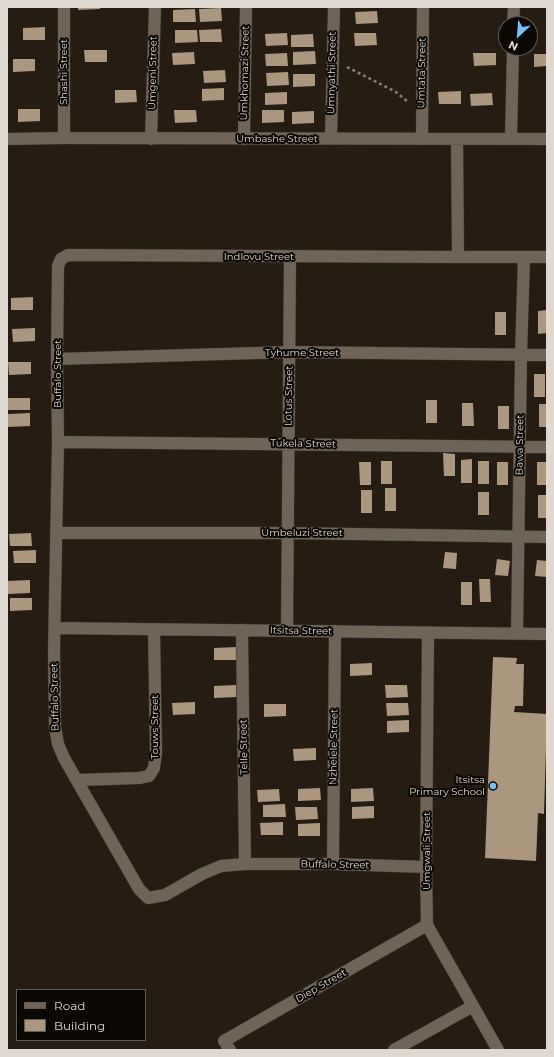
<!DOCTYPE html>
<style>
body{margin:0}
#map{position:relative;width:554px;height:1057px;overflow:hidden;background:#261c12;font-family:Montserrat,sans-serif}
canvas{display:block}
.frame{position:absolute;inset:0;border:8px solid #ded8d1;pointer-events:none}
.legend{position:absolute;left:16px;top:989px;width:130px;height:52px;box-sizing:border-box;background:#0b0804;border:1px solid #5f5b56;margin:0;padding:5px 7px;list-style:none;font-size:12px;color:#ded8d1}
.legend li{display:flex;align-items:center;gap:8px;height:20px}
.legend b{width:20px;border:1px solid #5f5b56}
.north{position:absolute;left:498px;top:16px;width:40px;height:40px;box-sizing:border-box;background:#0b0804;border:1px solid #5f5b56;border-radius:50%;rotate:206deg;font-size:11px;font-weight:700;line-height:16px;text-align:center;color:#ded8d1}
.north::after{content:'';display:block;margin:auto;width:14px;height:18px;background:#79bff8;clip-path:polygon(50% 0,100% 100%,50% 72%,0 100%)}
</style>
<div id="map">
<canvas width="554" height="1057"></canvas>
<div class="frame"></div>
<ul class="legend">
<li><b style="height:5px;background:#6f6457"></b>Road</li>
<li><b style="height:11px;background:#ab9780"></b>Building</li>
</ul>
<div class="north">N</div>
</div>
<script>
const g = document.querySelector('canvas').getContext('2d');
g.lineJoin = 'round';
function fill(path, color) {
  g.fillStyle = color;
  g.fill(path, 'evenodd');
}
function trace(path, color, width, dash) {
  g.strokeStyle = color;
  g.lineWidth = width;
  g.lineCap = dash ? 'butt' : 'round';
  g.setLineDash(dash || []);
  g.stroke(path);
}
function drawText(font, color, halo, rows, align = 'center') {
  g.font = font + ' Montserrat,sans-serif';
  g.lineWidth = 4;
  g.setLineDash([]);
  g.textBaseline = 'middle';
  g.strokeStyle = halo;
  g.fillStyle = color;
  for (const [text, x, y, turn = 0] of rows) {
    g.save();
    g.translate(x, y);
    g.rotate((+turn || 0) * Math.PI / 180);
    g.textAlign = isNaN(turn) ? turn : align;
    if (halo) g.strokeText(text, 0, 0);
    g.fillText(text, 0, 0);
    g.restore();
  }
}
fill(new Path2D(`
 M 78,7 L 100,7 L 100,9 L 78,10 Z
 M 221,8 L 222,21 L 200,22 L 199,9 Z
 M 195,9 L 196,22 L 173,22 L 173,10 Z
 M 377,11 L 378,23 L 356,24 L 355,12 Z
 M 45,27 L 45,40 L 23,40 L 23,28 Z
 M 221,29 L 222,42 L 200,42 L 199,30 Z
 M 175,30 L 197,30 L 198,42 L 175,43 Z
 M 287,33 L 288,45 L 266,46 L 265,34 Z
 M 354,33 L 376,33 L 377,45 L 355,46 Z
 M 313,34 L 314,47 L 291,47 L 291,35 Z
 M 84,50 L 107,50 L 107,62 L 85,62 Z
 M 315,51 L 316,64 L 293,65 L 293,52 Z
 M 194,52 L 195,64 L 173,65 L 172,53 Z
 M 287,53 L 288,66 L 266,66 L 265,54 Z
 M 473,53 L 496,53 L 496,65 L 474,66 Z
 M 534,54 L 547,54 L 547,66 L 534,67 Z
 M 13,59 L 35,59 L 35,71 L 13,72 Z
 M 225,70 L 226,82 L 204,83 L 203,71 Z
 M 288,72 L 289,85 L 267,86 L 266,73 Z
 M 293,74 L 315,74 L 315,86 L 293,87 Z
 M 224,88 L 224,100 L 202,101 L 202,89 Z
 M 115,90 L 136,90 L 137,102 L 115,103 Z
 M 461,91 L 461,104 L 439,104 L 438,92 Z
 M 287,92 L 287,104 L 265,105 L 265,93 Z
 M 492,93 L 493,105 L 471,106 L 470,94 Z
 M 18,109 L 40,109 L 40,121 L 18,122 Z
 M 174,110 L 196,110 L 197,122 L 175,123 Z
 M 262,110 L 284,110 L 284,122 L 262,123 Z
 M 314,111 L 314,123 L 292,124 L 292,112 Z
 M 33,297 L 33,310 L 11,310 L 11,298 Z
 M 547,310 L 547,333 L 538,334 L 538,311 Z
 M 495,312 L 506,312 L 506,335 L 495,335 Z
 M 35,328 L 35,341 L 13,342 L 12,329 Z
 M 8,362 L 31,362 L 31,374 L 9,375 Z
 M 534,374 L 545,374 L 545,397 L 534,397 Z
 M 8,398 L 30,398 L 30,410 L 8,410 Z
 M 426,400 L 437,400 L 437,423 L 426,423 Z
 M 462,403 L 473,403 L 474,426 L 462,426 Z
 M 539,404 L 547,404 L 547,427 L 539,427 Z
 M 498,406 L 509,406 L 509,429 L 498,429 Z
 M 30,413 L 30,426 L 8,427 L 8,414 Z
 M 443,453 L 455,454 L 455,476 L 444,476 Z
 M 472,459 L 472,483 L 461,483 L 461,460 Z
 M 381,461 L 392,461 L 392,484 L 381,484 Z
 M 478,461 L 489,461 L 489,484 L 478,484 Z
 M 359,462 L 371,462 L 371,485 L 360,485 Z
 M 497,462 L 508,462 L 508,485 L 497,485 Z
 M 537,462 L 547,462 L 547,485 L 537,485 Z
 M 385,488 L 396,488 L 396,511 L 385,511 Z
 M 361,490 L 372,490 L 372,513 L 361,513 Z
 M 478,492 L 489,492 L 489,515 L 478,515 Z
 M 538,495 L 547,495 L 547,518 L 538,518 Z
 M 31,533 L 32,546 L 10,546 L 9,534 Z
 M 36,550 L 36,563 L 14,563 L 13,551 Z
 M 445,552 L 457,553 L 456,569 L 443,568 Z
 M 497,559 L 510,561 L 508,576 L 495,575 Z
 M 537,560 L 547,561 L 547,577 L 535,576 Z
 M 479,579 L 490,579 L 491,602 L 480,602 Z
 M 30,580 L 30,593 L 8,594 L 7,581 Z
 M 461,582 L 472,582 L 472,605 L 461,605 Z
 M 10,598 L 32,598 L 32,610 L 10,611 Z
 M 236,647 L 236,660 L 214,660 L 214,648 Z
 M 493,657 L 517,658 L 516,664 L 524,664 L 523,706 L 515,706 L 514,712 L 547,714 L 544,814 L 538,813 L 536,861 L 485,858 Z
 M 372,663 L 372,675 L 350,676 L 350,664 Z
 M 236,685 L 237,697 L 214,698 L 214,686 Z
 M 385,685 L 407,685 L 408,697 L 386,698 Z
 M 195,702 L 195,714 L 173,715 L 172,703 Z
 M 386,703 L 408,703 L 409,715 L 387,716 Z
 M 264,704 L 286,704 L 286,716 L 264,717 Z
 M 409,720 L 409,732 L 387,733 L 387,721 Z
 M 316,748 L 316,760 L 294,761 L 293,749 Z
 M 320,788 L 321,800 L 298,801 L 298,789 Z
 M 373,788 L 374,801 L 351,802 L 351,789 Z
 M 279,789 L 280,801 L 258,802 L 257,790 Z
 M 285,804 L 286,817 L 263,817 L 263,805 Z
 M 374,806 L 374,818 L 352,819 L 352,807 Z
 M 295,807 L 317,807 L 318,819 L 296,820 Z
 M 283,822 L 283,835 L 261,835 L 260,823 Z
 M 320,823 L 320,836 L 298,836 L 298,824 Z`), '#ab9780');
const street = new Path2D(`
 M 64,7 L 64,138
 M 513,24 L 514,7
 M 7,139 L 64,138 L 547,139
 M 151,139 L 155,7
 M 244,139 L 246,7
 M 331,139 L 334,7
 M 422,139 L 423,7
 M 457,139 L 458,257
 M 511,139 L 513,48
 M 57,359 L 289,352 L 547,355
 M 58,442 L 547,447
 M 57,533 L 288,533 L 547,537
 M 55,628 L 547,634
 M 242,630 L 245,864
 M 287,631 L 290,257
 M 428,633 L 426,867 L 427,925 L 498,1050
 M 517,634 L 521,355 L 524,257
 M 77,780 L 139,778 L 149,776 L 154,768 L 156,753 L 154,629
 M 333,864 L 335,631
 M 426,867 L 333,864 L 245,864 L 221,866 L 202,874 L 165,895 L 148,898 L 139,889 L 64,758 L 58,744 L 55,727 L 54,650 L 58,442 L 57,359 L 58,266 L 61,259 L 68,255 L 458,257 L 547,257
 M 230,1050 L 224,1041 L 427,925
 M 394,1050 L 473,1006`);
trace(street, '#3c352f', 13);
trace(new Path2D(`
 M 347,67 L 396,92 L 408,102`), '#888078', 2.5, [3, 3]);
trace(street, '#6f6457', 12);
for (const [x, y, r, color] of [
 [493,786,4,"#79bff8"]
]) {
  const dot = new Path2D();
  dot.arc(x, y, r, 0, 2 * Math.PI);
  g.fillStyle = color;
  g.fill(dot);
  trace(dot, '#0b0804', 1.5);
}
drawText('10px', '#ded8d1', '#0b0804', [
 ["Shashi Street",64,72,-90],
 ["Umgeni Street",153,73,-89],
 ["Umkhomazi Street",245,73,-89],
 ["Umnyathi Street",332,73,-89],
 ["Umtata Street",422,73,-89],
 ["Umbashe Street",277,139],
 ["Indlovu Street",259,257],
 ["Tyhume Street",302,353],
 ["Buffalo Street",58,374,-90],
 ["Lotus Street",289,396,-89],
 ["Tukela Street",303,444,1],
 ["Bawa Street",520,445,-89],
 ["Umbeluzi Street",302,533],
 ["Itsitsa Street",301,631,1],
 ["Buffalo Street",55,697,-91],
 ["Touws Street",155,727,-90],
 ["Telle Street",244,747,-91],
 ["Nzhelele Street",334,747,-89],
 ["Umgwali Street",427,851,-90],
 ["Buffalo Street",335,865,1],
 ["Diep Street",321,986,-30]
]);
drawText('10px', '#ded8d1', '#0b0804', [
 ["Itsitsa",485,780],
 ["Primary School",485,792]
], 'right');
</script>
